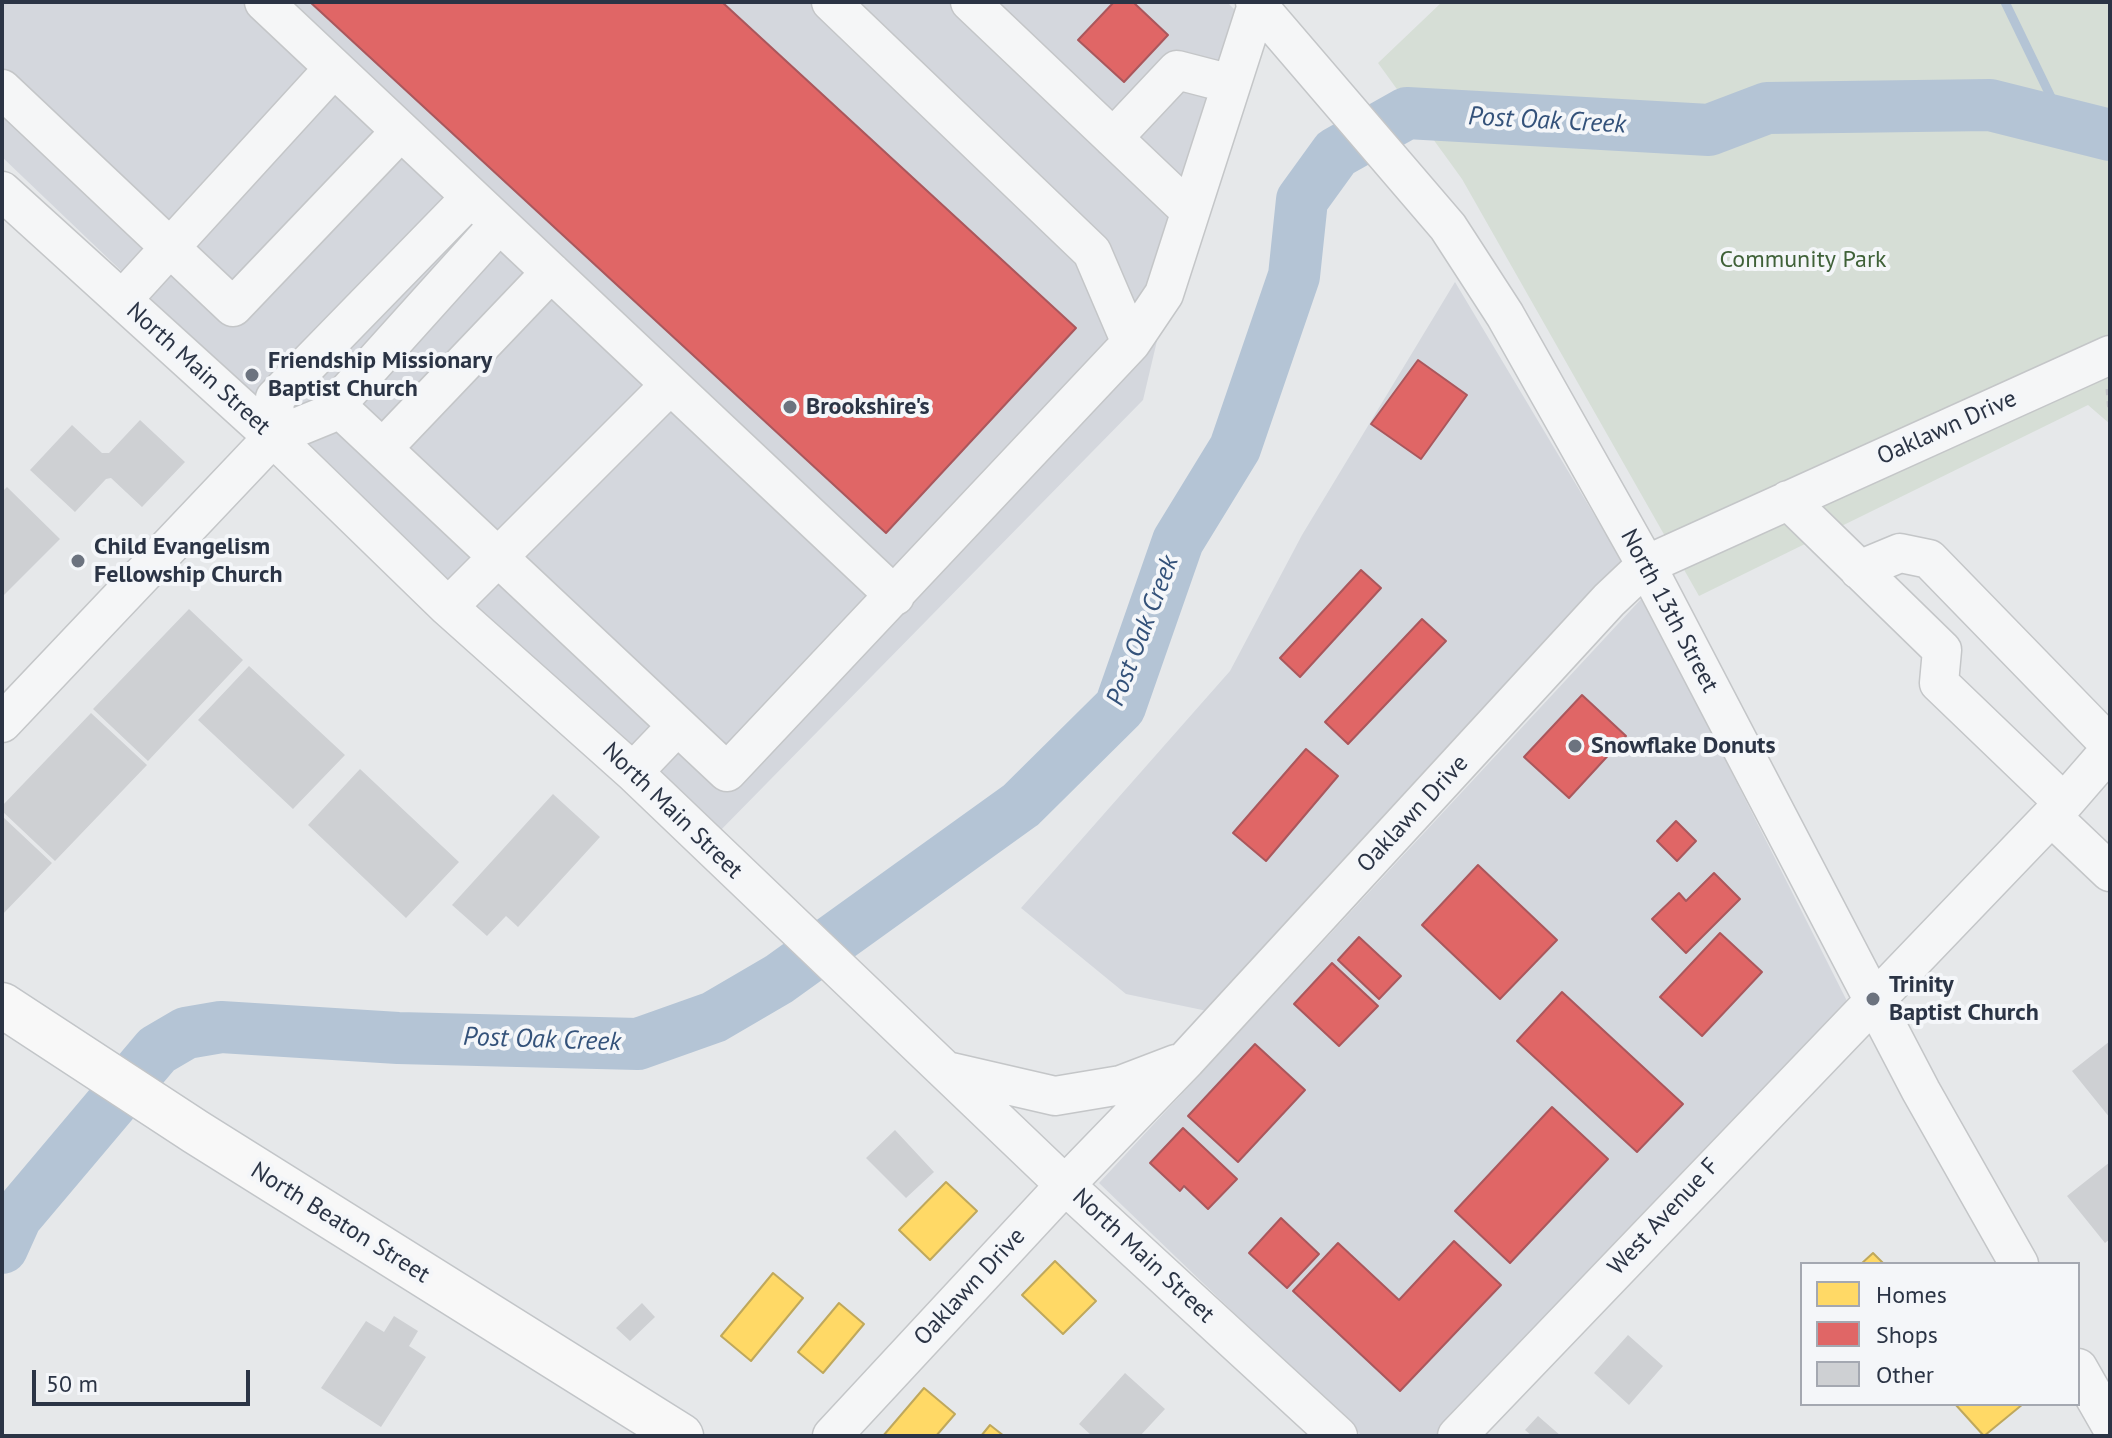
<!DOCTYPE html>
<style>
body{margin:0}
#map{position:relative;width:2112px;height:1438px;overflow:hidden;background:#e6e8ea;font-family:"PT Sans",sans-serif}
canvas{display:block}
.frame{position:absolute;inset:0;border:4px solid #2b3445;pointer-events:none}
.legend{position:absolute;left:1800px;top:1262px;width:280px;height:144px;box-sizing:border-box;background:#f4f6f9;border:2px solid #a4a8b1;margin:0;padding:10px 14px;list-style:none;font-size:24px;color:#2b3445}
.legend li{display:flex;align-items:center;gap:16px;height:40px}
.legend b{width:40px;border:2px solid #a4a8b1}
.scale{position:absolute;left:32px;top:1370px;width:218px;height:36px;box-sizing:border-box;border:4px solid #2b3445;border-top:0;padding-left:10px;font-size:24px;line-height:28px;white-space:nowrap;color:#2b3445;-webkit-text-stroke:6px #f4f6f9;paint-order:stroke}
</style>
<div id="map">
<canvas width="2112" height="1438"></canvas>
<div class="frame"></div>
<ul class="legend">
<li><b style="height:22px;background:#ffd966"></b>Homes</li>
<li><b style="height:22px;background:#e06666"></b>Shops</li>
<li><b style="height:22px;background:#ced0d3"></b>Other</li>
</ul>
<div class="scale">50 m</div>
</div>
<script>
const g = document.querySelector('canvas').getContext('2d');
g.lineJoin = 'round';
function fill(path, color) {
  g.fillStyle = color;
  g.fill(path, 'evenodd');
}
function trace(path, color, width, dash) {
  g.strokeStyle = color;
  g.lineWidth = width;
  g.lineCap = dash ? 'butt' : 'round';
  g.setLineDash(dash || []);
  g.stroke(path);
}
function drawText(font, color, halo, rows, align = 'center') {
  g.font = font + ' "PT Sans",sans-serif';
  g.lineWidth = 8;
  g.setLineDash([]);
  g.textBaseline = 'middle';
  g.strokeStyle = halo;
  g.fillStyle = color;
  for (const [text, x, y, turn = 0] of rows) {
    g.save();
    g.translate(x, y);
    g.rotate((+turn || 0) * Math.PI / 180);
    g.textAlign = isNaN(turn) ? turn : align;
    if (halo) g.strokeText(text, 0, 0);
    g.fillText(text, 0, 0);
    g.restore();
  }
}
fill(new Path2D(`
 M 2,2 L 1227,2 L 1235,10 L 1143,400 L 714,837 L 2,157 Z
 M 1455,282 L 1626,568 L 1212,1012 L 1126,994 L 1021,908 L 1230,671 L 1302,535 Z
 M 1643,597 L 1849,1005 L 1440,1436 L 1362,1436 L 1099,1183 Z`), '#d4d7dd');
fill(new Path2D(`
 M 1442,2 L 2110,2 L 2110,424 L 2088,405 L 1699,596 L 1462,179 L 1378,63 Z`), '#d6ded6');
const homes = new Path2D(`
 M 946,1182 L 977,1211 L 930,1260 L 899,1230 Z
 M 1873,1253 L 1884,1264 L 1861,1264 Z
 M 1055,1261 L 1096,1301 L 1063,1334 L 1022,1295 Z
 M 773,1273 L 803,1298 L 751,1361 L 721,1336 Z
 M 839,1303 L 864,1324 L 823,1373 L 798,1352 Z
 M 924,1388 L 955,1414 L 936,1436 L 883,1436 Z
 M 1955,1404 L 2023,1404 L 1984,1436 Z
 M 990,1425 L 1004,1436 L 981,1436 Z`);
fill(homes, '#ffd966');
trace(homes, '#bfa85c', 2);
const shops = new Path2D(`
 M 310,2 L 722,2 L 1076,328 L 886,533 Z
 M 1114,2 L 1133,2 L 1168,35 L 1124,82 L 1078,40 Z
 M 1418,360 L 1467,395 L 1421,459 L 1371,424 Z
 M 1361,570 L 1381,588 L 1300,677 L 1280,658 Z
 M 1422,619 L 1446,641 L 1348,744 L 1325,722 Z
 M 1582,695 L 1626,736 L 1569,798 L 1524,757 Z
 M 1306,749 L 1338,776 L 1266,861 L 1233,833 Z
 M 1676,821 L 1696,841 L 1677,861 L 1657,841 Z
 M 1478,865 L 1557,940 L 1500,999 L 1422,925 Z
 M 1714,873 L 1740,899 L 1686,953 L 1652,919 L 1679,893 L 1686,901 Z
 M 1720,933 L 1762,972 L 1702,1036 L 1660,997 Z
 M 1359,937 L 1401,976 L 1379,999 L 1338,960 Z
 M 1332,963 L 1378,1006 L 1339,1046 L 1294,1004 Z
 M 1562,992 L 1683,1104 L 1637,1152 L 1517,1041 Z
 M 1255,1044 L 1305,1090 L 1238,1162 L 1188,1116 Z
 M 1552,1107 L 1608,1159 L 1510,1263 L 1455,1211 Z
 M 1183,1128 L 1237,1179 L 1208,1209 L 1184,1186 L 1180,1191 L 1150,1163 Z
 M 1281,1218 L 1319,1254 L 1287,1288 L 1249,1253 Z
 M 1454,1241 L 1501,1285 L 1400,1391 L 1293,1291 L 1338,1243 L 1399,1300 Z`);
fill(shops, '#e06666');
trace(shops, '#aa575c', 2);
trace(new Path2D(`
 M 2005,2 L 2064,124`), '#b4c4d5', 9);
trace(new Path2D(`
 M 2,1248 L 16,1217 L 157,1050 L 186,1033 L 221,1027 L 398,1038 L 638,1044 L 714,1017 L 779,979 L 1021,805 L 1120,707 L 1178,541 L 1235,448 L 1294,276 L 1302,200 L 1336,153 L 1407,113 L 1709,130 L 1767,108 L 1990,105 L 2110,135`), '#b4c4d5', 52);
fill(new Path2D(`
 M 140,420 L 185,462 L 142,507 L 111,478 L 106,479 L 75,512 L 30,470 L 72,425 L 102,453 L 109,453 Z
 M 7,487 L 60,539 L 2,597 L 2,492 Z
 M 189,609 L 243,660 L 148,761 L 93,709 Z
 M 249,666 L 345,755 L 293,809 L 198,720 Z
 M 91,713 L 147,765 L 55,861 L 2,811 L 2,806 Z
 M 360,769 L 459,862 L 406,918 L 308,825 Z
 M 553,794 L 600,837 L 518,927 L 506,916 L 487,936 L 452,905 Z
 M 2,816 L 52,863 L 2,915 Z
 M 2110,1041 L 2110,1118 L 2072,1071 Z
 M 895,1130 L 934,1172 L 906,1198 L 866,1158 Z
 M 2110,1162 L 2110,1239 L 2105,1243 L 2067,1196 Z
 M 642,1303 L 655,1317 L 630,1341 L 616,1328 Z
 M 394,1316 L 418,1331 L 409,1346 L 426,1357 L 381,1427 L 321,1388 L 366,1321 L 384,1332 Z
 M 1628,1335 L 1663,1366 L 1629,1405 L 1594,1373 Z
 M 1125,1373 L 1165,1409 L 1140,1436 L 1092,1436 L 1079,1424 Z
 M 1538,1416 L 1561,1436 L 1532,1436 L 1525,1430 Z`), '#ced0d3');
const minor = new Path2D(`
 M 264,2 L 895,596
 M 831,2 L 1092,252 L 1131,343
 M 970,2 L 1190,211
 M 1255,2 L 1448,227 L 1505,315 L 1646,565 L 1921,1091 L 2019,1264
 M 2,89 L 233,307 L 401,131
 M 1113,138 L 1177,70 L 1231,84
 M 2,191 L 273,437 L 448,607 L 633,772 L 1065,1185 L 1338,1436
 M 122,300 L 334,68
 M 336,405 L 727,772 L 1131,343 L 1164,294 L 1257,5
 M 273,437 L 275,398 L 471,197
 M 383,448 L 551,272
 M 1859,570 L 1900,553 L 1929,559 L 2110,745
 M 448,607 L 670,385
 M 2,723 L 273,437 L 327,415 L 499,224
 M 633,772 L 677,726
 M 2064,803 L 2110,750
 M 2052,817 L 2110,872
 M 951,1072 L 1055,1096 L 1121,1085 L 1176,1064
 M 2078,1368 L 2110,1424
 M 832,1436 L 1065,1185 L 1186,1060 L 1609,600 L 1646,565 L 2110,355
 M 1457,1436 L 2064,803 L 1939,683 L 1942,650 L 1788,500`);
const major = new Path2D(`
 M 2,1005 L 196,1132 L 681,1436`);
trace(minor, '#c4c6c8', 41);
trace(major, '#c2c5c8', 47);
trace(new Path2D(`
 M 2108,389 L 2110,412`), '#c5c6ca', 5, [6, 6]);
trace(minor, '#f5f6f7', 38);
trace(major, '#f8f8f8', 44);
for (const [x, y, r, color] of [
 [252,375,8,"#6c737f"],
 [790,407,8,"#6c737f"],
 [78,561,8,"#6c737f"],
 [1575,746,8,"#6c737f"],
 [1873,999,8,"#6c737f"]
]) {
  const dot = new Path2D();
  dot.arc(x, y, r, 0, 2 * Math.PI);
  g.fillStyle = color;
  g.fill(dot);
  trace(dot, '#f4f6f9', 3);
}
drawText('24px', '#3f6138', '#f4f6f9', [
 ["Community Park",1803,260]
]);
drawText('bold 24px', '#2b3445', '#f4f6f9', [
 ["Friendship Missionary",268,361],
 ["Baptist Church",268,389],
 ["Brookshire's",806,407],
 ["Child Evangelism",94,547],
 ["Fellowship Church",94,575],
 ["Snowflake Donuts",1591,746],
 ["Trinity",1889,985],
 ["Baptist Church",1889,1013]
], 'left');
drawText('24px', '#2b3445', '#f4f6f9', [
 ["North Main Street",198,369,42],
 ["Oaklawn Drive",1947,428,-24],
 ["North 13th Street",1669,611,62],
 ["North Main Street",672,811,44],
 ["Oaklawn Drive",1413,814,-47],
 ["West Avenue F",1664,1217,-47],
 ["North Beaton Street",340,1223,32],
 ["North Main Street",1143,1256,43],
 ["Oaklawn Drive",970,1287,-47]
]);
drawText('italic 26px', '#34527a', '#f4f6f9', [
 ["Post Oak Creek",1547,121,3],
 ["Post Oak Creek",1143,631,-69],
 ["Post Oak Creek",542,1040,2]
]);
</script>
